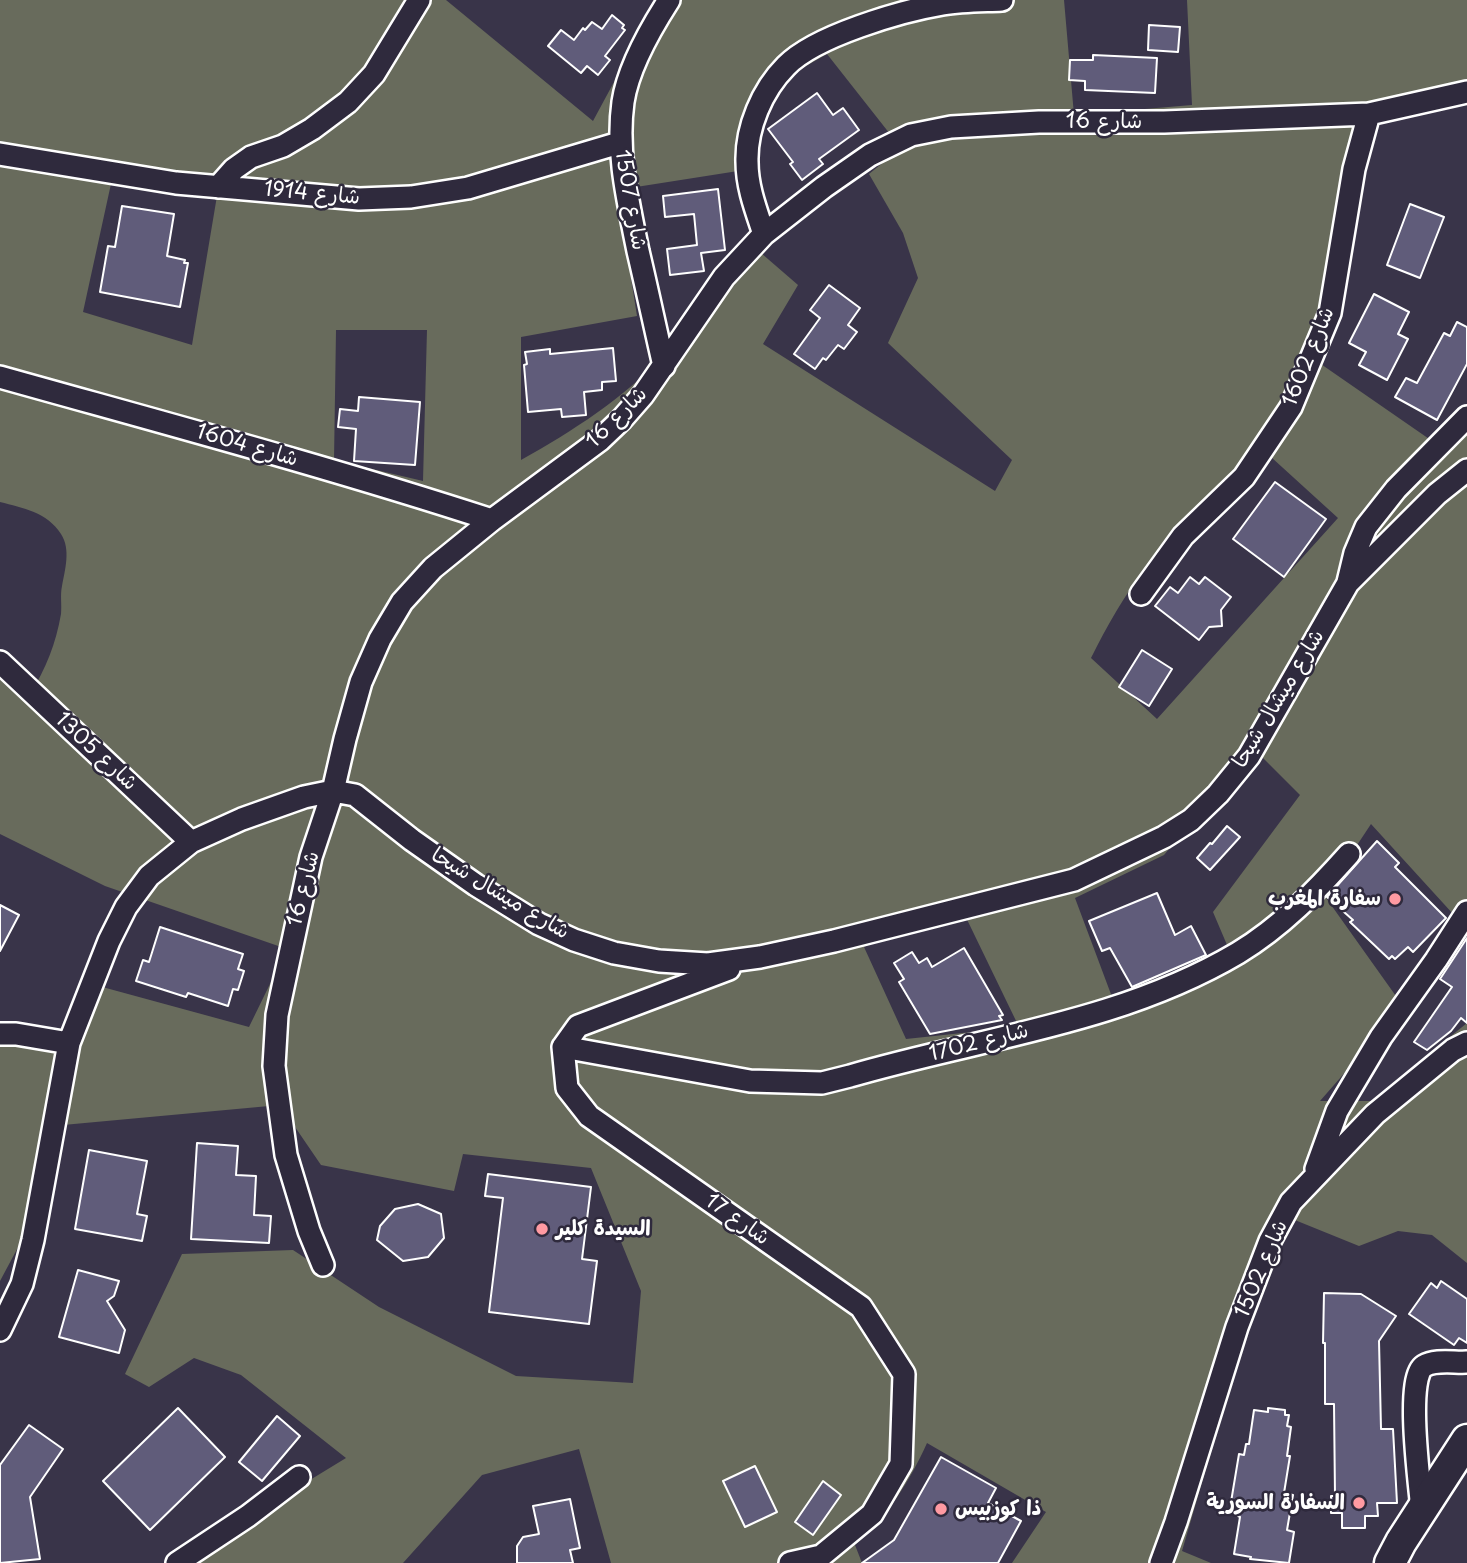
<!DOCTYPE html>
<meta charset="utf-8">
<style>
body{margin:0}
canvas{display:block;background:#393449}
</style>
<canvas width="1467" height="1563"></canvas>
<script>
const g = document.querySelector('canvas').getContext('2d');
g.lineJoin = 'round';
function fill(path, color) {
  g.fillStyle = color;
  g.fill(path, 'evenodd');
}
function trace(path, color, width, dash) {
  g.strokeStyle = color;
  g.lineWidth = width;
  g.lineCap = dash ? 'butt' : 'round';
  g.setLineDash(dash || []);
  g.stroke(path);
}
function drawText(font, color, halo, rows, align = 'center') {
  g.font = font + ' "Playpen Sans","Playpen Sans Arabic",sans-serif';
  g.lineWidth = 5;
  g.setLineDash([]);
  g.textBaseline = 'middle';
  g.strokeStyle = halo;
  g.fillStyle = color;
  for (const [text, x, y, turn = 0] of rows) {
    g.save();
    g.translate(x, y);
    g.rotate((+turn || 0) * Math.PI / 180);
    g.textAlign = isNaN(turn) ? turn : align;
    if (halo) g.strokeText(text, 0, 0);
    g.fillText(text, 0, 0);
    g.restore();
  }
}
fill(new Path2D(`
 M 0,0 L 446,0 L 593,121 L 642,30 L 663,0 L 1064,0 L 1074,115 L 1192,105 L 1187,0 L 1467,0 L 1467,95 L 1373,104 L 1347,285 L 1315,360 L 1448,452 L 1467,427 L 1467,921 L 1464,926 L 1371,824 L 1324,895 L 1403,1006 L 1320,1101 L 1385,1101 L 1419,1062 L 1467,1023 L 1467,1263 L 1432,1235 L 1398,1231 L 1359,1246 L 1280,1214 L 1182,1551 L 1211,1563 L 1012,1563 L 1046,1512 L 927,1443 C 909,1483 887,1516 855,1545 L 862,1563 L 611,1563 L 579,1449 L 482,1475 L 403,1563 L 174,1563 L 346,1458 L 241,1375 L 194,1358 L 149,1387 L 125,1374 L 182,1254 L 293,1250 L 379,1307 L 516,1376 L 633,1383 L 641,1291 L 591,1168 L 463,1154 L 454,1191 L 321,1165 L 280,1105 L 63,1125 L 23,1238 L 0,1281 L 0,1032 L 66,1030 L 84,982 L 249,1027 L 287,949 L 105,886 L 0,834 L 0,664 L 30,694 C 46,669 56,643 61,614 C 62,605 60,595 62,586 C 65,570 71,549 61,534 C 47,512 23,508 0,502 ZM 827,54 L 901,148 L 869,174 L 903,233 L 918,278 L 888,343 L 1012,460 L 995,491 L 763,344 L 798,285 L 761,253 C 726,285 697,321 664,355 C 624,398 573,431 521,460 L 521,337 L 637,316 L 617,190 L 738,171 L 775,92 L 799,70 ZM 114,170 L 220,178 L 192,345 L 83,312 ZM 336,330 L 427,330 L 423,481 L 334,460 ZM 1260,447 L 1338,518 L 1157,719 L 1091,658 C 1107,626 1125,594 1147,566 C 1180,523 1222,486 1260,447 ZM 1253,748 L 1300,795 L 1213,912 L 1233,959 L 1118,1013 L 1075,898 L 1164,855 ZM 959,903 L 1019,1027 L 906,1039 L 864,947 Z`), '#686b5c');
const building = new Path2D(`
 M 612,15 L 624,25 L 622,28 L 625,30 L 605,56 L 610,60 L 598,75 L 587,66 L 581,73 L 548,46 L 561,30 L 574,40 L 583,28 L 585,30 L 592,22 L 602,29 Z
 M 1149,25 L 1180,27 L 1178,52 L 1148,50 Z
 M 1093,55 L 1157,58 L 1155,93 L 1085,90 L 1085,81 L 1069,80 L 1070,60 L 1093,60 Z
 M 817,93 L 833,115 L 843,108 L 859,130 L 819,159 L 823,164 L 802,180 L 790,164 L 793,162 L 768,129 Z
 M 718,189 L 725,250 L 701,253 L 704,271 L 670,275 L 667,249 L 697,245 L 694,214 L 665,217 L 663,196 Z
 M 1410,204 L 1444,217 L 1420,278 L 1387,265 Z
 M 122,206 L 174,214 L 167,256 L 185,260 L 184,263 L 188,263 L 180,307 L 100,292 L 108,246 L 115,247 Z
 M 829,285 L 860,308 L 848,325 L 857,332 L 844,349 L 838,345 L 826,360 L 823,358 L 815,369 L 794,354 L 820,318 L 810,310 Z
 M 1374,294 L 1409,312 L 1398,334 L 1408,339 L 1387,380 L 1359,365 L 1366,352 L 1349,343 Z
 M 1457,322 L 1467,327 L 1467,364 L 1437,420 L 1395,397 L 1406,378 L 1417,383 L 1444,333 L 1450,336 Z
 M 613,348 L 616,381 L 602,382 L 602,390 L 584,392 L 586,415 L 562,417 L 561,409 L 528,412 L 524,365 L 527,364 L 525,352 L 550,349 L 550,354 Z
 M 359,397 L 420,402 L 415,465 L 354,461 L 356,429 L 338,427 L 340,409 L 358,411 Z
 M 1275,482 L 1326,519 L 1284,577 L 1233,539 Z
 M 1190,577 L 1199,584 L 1205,577 L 1231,597 L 1221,610 L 1222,626 L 1209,627 L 1199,640 L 1155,606 L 1170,587 L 1178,593 Z
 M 1142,650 L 1172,669 L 1149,706 L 1119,687 Z
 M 1227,826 L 1240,837 L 1210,870 L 1197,858 L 1210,843 L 1212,844 Z
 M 1377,841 L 1399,863 L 1395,867 L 1446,918 L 1413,952 L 1408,947 L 1395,959 L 1392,956 L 1389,959 L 1350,922 L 1353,920 L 1327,897 Z
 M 1157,893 L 1175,935 L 1191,926 L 1206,955 L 1132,987 L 1110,948 L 1102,951 L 1089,921 Z
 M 0,905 L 19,915 L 0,951 Z
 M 160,927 L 243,954 L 238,969 L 244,971 L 238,990 L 233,989 L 228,1006 L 188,993 L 186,997 L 136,981 L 143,960 L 149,962 Z
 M 1467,938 L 1467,1023 L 1461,1018 L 1451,1031 L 1427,1050 L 1414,1042 L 1452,987 L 1440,979 Z
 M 964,948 L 1003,1015 L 999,1016 L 1002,1020 L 930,1034 L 899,982 L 904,979 L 894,963 L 912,952 L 919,963 L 927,958 L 932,967 Z
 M 197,1143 L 238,1146 L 236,1175 L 256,1176 L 254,1215 L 271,1216 L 269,1243 L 191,1239 Z
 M 89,1150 L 147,1161 L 137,1214 L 147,1216 L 142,1241 L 75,1229 Z
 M 488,1174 L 591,1187 L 582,1259 L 597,1261 L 589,1324 L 489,1312 L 503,1198 L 485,1196 Z
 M 418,1204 L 441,1214 L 444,1238 L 428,1257 L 403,1261 L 377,1240 L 380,1226 L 395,1209 Z
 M 78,1270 L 119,1281 L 114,1296 L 107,1301 L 125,1330 L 119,1353 L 59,1337 Z
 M 1441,1281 L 1467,1299 L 1467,1343 L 1459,1338 L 1454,1345 L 1409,1314 L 1431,1283 L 1437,1288 Z
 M 1324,1293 L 1361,1294 L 1396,1316 L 1379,1341 L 1381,1429 L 1393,1429 L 1397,1503 L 1377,1503 L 1378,1516 L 1365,1516 L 1365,1528 L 1342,1528 L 1342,1513 L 1331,1513 L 1331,1496 L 1335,1496 L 1334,1404 L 1325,1404 L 1325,1343 L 1323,1343 Z
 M 178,1408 L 225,1457 L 150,1530 L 103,1481 Z
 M 1268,1408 L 1285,1410 L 1285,1415 L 1289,1415 L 1287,1426 L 1291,1427 L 1287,1456 L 1290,1456 L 1284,1493 L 1293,1495 L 1287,1530 L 1294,1532 L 1289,1563 L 1250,1559 L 1251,1557 L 1234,1554 L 1240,1517 L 1238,1516 L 1239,1510 L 1230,1508 L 1239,1454 L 1244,1455 L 1246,1444 L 1249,1444 L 1254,1410 L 1268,1412 Z
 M 277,1416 L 300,1436 L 262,1481 L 239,1462 Z
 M 29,1425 L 63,1449 L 30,1497 L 40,1559 L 0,1563 L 0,1465 Z
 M 941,1457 L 996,1488 L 988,1503 L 1021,1521 L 998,1563 L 862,1563 L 894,1540 Z
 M 755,1466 L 777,1512 L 745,1527 L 723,1481 Z
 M 823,1481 L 841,1495 L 813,1535 L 795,1522 Z
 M 570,1499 L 580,1548 L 570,1550 L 573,1563 L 517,1563 L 517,1546 L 523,1537 L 539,1534 L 533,1506 Z`);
fill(building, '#605c7a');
trace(building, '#fff', 2);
const minor = new Path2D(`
 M 0,154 L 176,183 L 359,199 L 411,197 L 468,188 L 619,143
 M 218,187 L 234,169 L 251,157 L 283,146 L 312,129 L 348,102 L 374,74 L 419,0
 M 764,234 C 756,210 747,187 747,162 C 746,128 762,90 786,66 C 815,36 901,11 943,4 C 962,1 982,1 1002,0
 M 664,366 C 655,327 647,289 638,251 C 628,201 616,152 623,102 C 628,68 651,28 669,0
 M 0,377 C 164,423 329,467 492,520
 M 1348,582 L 1355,553 L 1366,527 L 1396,489 L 1467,417
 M 1141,594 L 1183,536 L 1244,477 L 1291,407 L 1330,313 L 1354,169 L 1369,114
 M 0,662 L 191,842
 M 729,969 L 578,1026 L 563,1047 L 567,1088 L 589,1116 L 861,1307 L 904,1374 L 901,1464 L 872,1514 L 821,1556 L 790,1563
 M 0,1034 L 16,1034 L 69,1043
 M 563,1047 L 750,1081 L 822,1083 L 850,1076 C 980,1038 1120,1023 1238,953 C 1281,927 1316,891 1349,854
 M 1316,1169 L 1337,1111 L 1381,1037 L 1436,960 L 1467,912
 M 323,1265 L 309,1231 L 286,1155 L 274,1066 L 277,1015 L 311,857 L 333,791 L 345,739 L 361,682 L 380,639 L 402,602 L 433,568 L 492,520 L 600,440 L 622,419 L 643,395 L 724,277 L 764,234 L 824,187 L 870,155 L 911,135 L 951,127 L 1039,122 L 1164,122 L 1369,114 L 1467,92
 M 0,1330 L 22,1284 L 33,1240 L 69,1043 L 109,941 L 126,907 L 149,876 L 191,842 L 242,819 L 304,797 L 333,791 L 355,795 L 412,840 L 476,885 L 539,924 L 574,940 L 614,953 L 659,961 L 708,964 L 760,957 L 834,941 L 1074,880 L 1164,837 L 1191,820 L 1218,794 L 1249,756 L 1348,583 L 1437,494 L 1467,470
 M 1422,1510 C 1420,1486 1405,1378 1424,1366 C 1435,1359 1455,1363 1467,1362
 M 177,1563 L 248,1516 L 299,1477
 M 1161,1563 L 1176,1522 L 1237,1327 L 1270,1241 L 1291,1202 L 1375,1114 L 1453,1050 L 1467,1043`);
const secondary = new Path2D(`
 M 1390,1563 L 1401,1542 L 1467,1440`);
trace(minor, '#fff', 26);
trace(secondary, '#fff', 35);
trace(minor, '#2f2a3d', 21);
trace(secondary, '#2f2a3d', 30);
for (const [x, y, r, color] of [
 [1395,899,7,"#ff9aa2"],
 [542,1229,7,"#ff9aa2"],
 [1359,1503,7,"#ff9aa2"],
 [941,1509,7,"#ff9aa2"]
]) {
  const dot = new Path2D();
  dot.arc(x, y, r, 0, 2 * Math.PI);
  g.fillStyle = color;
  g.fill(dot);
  trace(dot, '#2f2a3d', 2.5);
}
drawText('21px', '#fff', '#2f2a3d', [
 ["شارع 16",1104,122],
 ["شارع 1914",312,194,5],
 ["شارع 1507",630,200,80],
 ["شارع 1602",1309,357,-68],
 ["شارع 16",617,418,-45],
 ["شارع 1604",247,446,16],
 ["شارع ميشال شيحا",1279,699,-59],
 ["شارع 1305",96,752,43],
 ["شارع 16",304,889,-76],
 ["شارع ميشال شيحا",500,894,31],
 ["شارع 1702",979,1043,-14],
 ["شارع 17",737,1220,35],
 ["شارع 1502",1262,1269,-67]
]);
drawText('bold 21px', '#fff', '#2f2a3d', [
 ["سفارة المغرب",1381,899],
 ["السيدة كلير",556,1229,"left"],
 ["السفارة السورية",1345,1503],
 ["ذا كوزبيس",955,1509,"left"]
], 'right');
</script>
